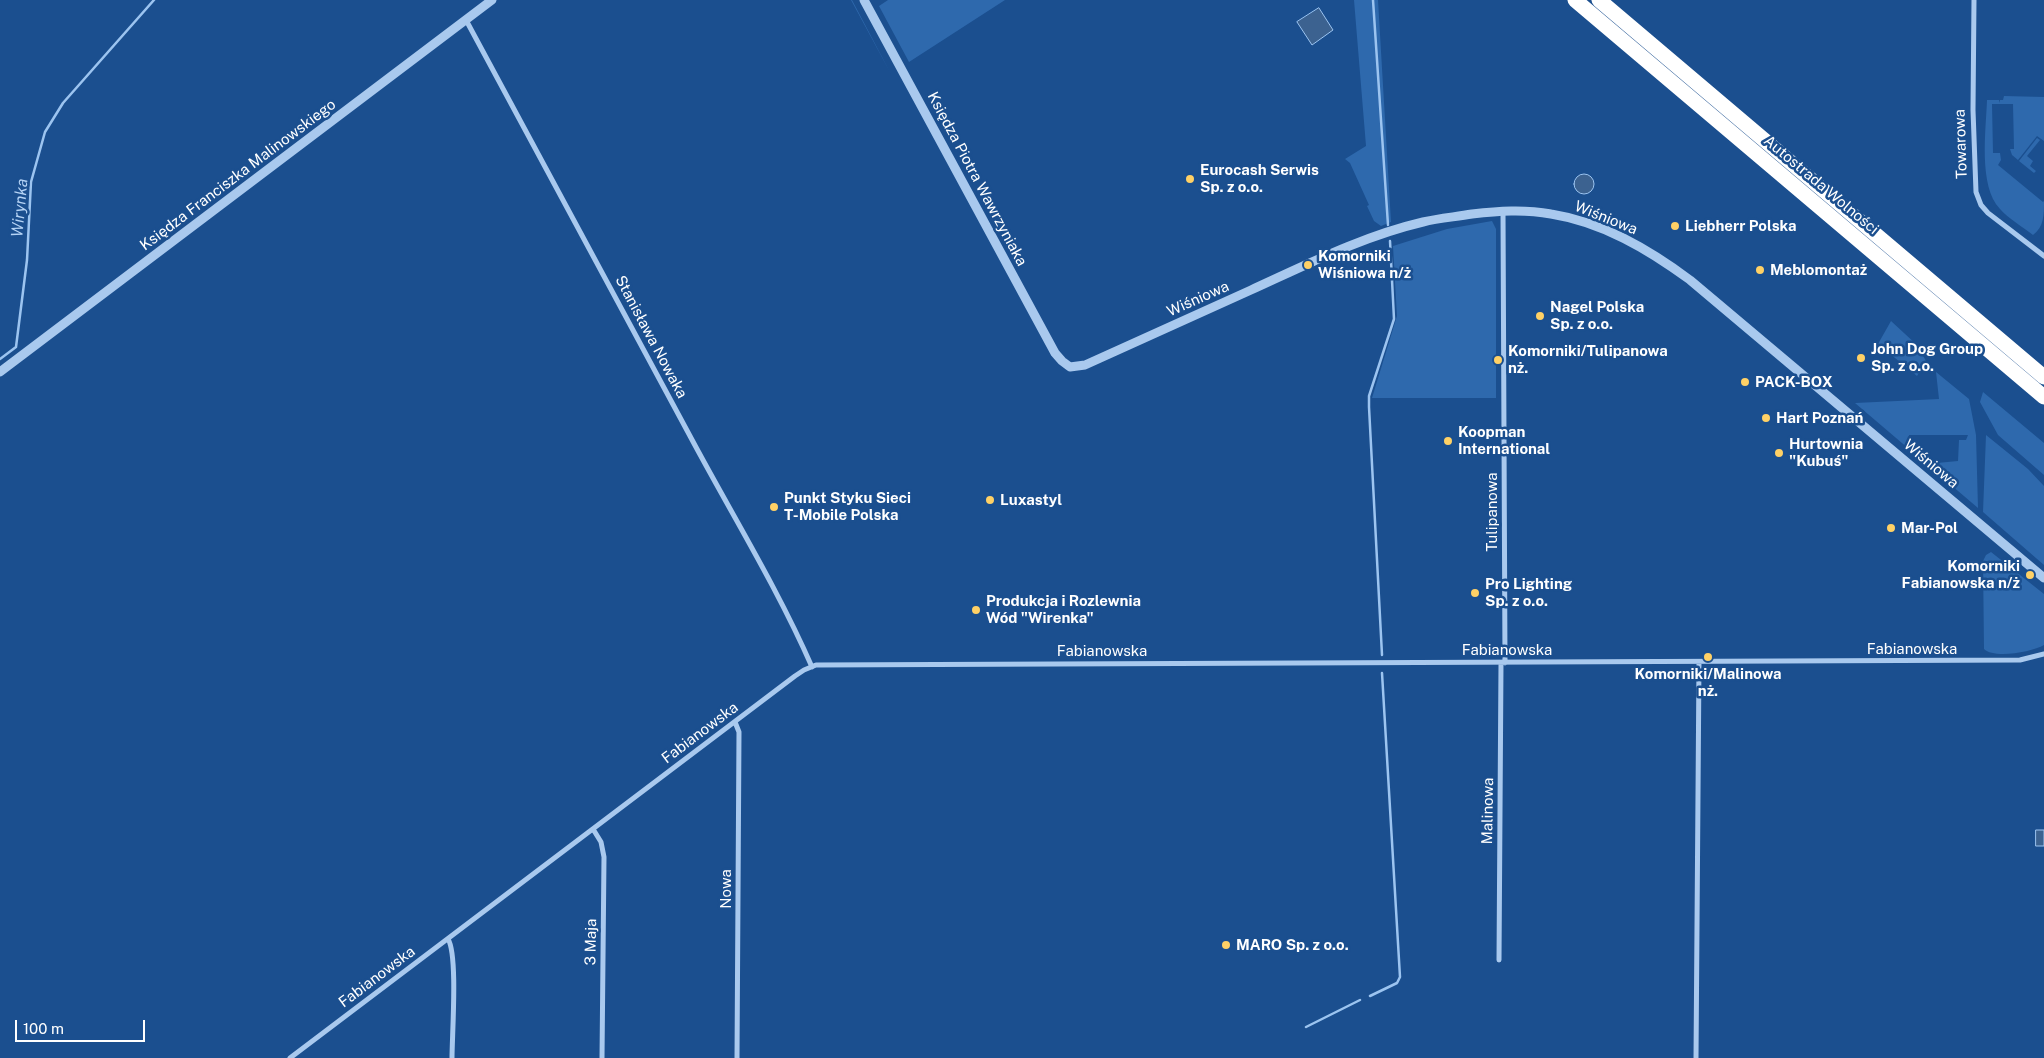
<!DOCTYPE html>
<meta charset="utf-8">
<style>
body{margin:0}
#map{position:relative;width:2044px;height:1058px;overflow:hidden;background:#1b4f8f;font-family:"Public Sans",sans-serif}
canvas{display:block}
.scale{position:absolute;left:15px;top:1020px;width:130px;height:22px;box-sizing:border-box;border:2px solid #fff;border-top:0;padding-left:6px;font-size:15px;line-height:18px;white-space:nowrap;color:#fff;-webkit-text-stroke:4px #1b4f8f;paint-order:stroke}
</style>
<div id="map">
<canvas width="2044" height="1058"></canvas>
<div class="scale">100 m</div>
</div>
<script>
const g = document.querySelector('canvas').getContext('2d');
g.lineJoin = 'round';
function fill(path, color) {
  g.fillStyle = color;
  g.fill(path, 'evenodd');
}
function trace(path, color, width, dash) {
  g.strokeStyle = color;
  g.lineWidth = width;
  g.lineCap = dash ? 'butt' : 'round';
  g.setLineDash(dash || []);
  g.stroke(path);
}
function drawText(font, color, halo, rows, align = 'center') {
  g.font = font + ' "Public Sans",sans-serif';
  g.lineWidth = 5;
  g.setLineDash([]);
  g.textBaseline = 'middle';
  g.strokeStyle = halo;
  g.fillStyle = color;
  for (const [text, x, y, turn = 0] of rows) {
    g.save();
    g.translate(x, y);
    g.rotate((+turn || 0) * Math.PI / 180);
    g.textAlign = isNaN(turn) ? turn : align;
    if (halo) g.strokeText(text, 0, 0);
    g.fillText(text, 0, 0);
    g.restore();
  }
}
fill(new Path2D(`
 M 851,0 L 852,0 L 891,74 Z
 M 888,0 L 1005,0 L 909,62 L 879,6 Z
 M 1354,0 L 1378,0 L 1391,222 L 1381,226 L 1374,221 L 1367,206 L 1369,205 L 1350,163 L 1345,159 L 1366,146 Z
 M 2004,96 L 2044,97 L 2044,141 L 2037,136 L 2018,160 L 2012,155 L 2010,149 L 2014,149 L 2013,104 L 1992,104 L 1993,153 L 2000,153 L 2001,160 L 1998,165 L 2043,202 L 2044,201 C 2044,215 2044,227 2033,235 C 2023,227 2009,219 2000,209 C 1978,186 1986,130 1987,100 L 1999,100 L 2000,103 L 2000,100 L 2003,100 Z
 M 2037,138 L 2040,140 L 2027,156 L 2033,161 L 2030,166 L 2036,171 L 2034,173 L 2019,161 Z
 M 1492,221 L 1496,229 L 1496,398 L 1372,398 L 1397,316 L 1393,246 L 1447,229 Z
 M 1891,321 L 1917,345 L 1926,361 L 1917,376 L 1878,344 Z
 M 1936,372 L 1969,399 L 1976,435 L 1978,508 L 1931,468 L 1937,463 L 1958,461 L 1959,440 L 1966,440 L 1968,435 L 1909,435 L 1909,449 L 1916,449 L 1916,455 L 1855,403 L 1939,399 Z
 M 1983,392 L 2044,443 L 2044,475 L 1998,435 L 1980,402 Z
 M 1986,435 L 2028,469 L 2044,486 L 2044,565 L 1983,512 Z
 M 1991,552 L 2044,594 L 2044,645 C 2032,652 1994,659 1984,649 L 1983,561 L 1986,555 Z`), '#2e69ad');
const water = new Path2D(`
 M 1319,8 L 1333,30 L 1312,45 L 1297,22 Z
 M1574 184a10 10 0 1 1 20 0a10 10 0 1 1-20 0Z
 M 2036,830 L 2044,830 L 2044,846 L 2036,846 Z`);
fill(water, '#3c6290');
trace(water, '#9cc4f0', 1);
trace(new Path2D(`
 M 1373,0 L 1388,225
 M 0,359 L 16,347 L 27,260 L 31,182 L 45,132 L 63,103 L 154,0
 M 1382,655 L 1369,407 L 1369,396 L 1394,319 L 1390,241
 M 1370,996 L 1397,983 L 1400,977 L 1382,673
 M 1306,1027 L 1360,1000`), '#9cc4f0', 2.5);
trace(new Path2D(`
 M 1974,0 L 1973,110 L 1976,192 L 1981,205 L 1988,213 L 2044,256
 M 466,20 C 541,158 615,297 690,436 C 731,513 777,587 812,667
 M 1503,211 L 1505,663
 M 735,722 L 739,732 L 737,1058
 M 593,829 L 601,842 L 604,857 L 602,1058
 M 448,939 C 458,955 452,1035 452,1058
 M 1499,960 L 1501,663
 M 290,1058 L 795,676 L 804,670 L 816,665 L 2020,660 L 2044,654
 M 1696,1058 L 1699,662`), '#a9c9ee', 5);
trace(new Path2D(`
 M 864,0 L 1055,353 L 1062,361 L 1070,367 L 1085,365 C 1140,340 1195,315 1251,290 C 1306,265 1363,236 1423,222 C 1439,218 1455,217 1472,214 C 1498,211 1524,209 1551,214 C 1602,222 1648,249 1690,280 L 2044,578
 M 0,372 L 492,0`), '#a9c9ee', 9);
trace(new Path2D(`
 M 1575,0 L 2044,397
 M 1599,0 L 2044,377`), '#fff', 15);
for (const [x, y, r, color] of [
 [1190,179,5,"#ffd166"],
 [1675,226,5,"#ffd166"],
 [1308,265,5,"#ffd166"],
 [1760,270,5,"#ffd166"],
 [1540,316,5,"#ffd166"],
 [1861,358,5,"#ffd166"],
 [1498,360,5,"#ffd166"],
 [1745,382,5,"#ffd166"],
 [1766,418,5,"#ffd166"],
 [1448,441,5,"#ffd166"],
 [1779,453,5,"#ffd166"],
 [990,500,5,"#ffd166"],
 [774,507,5,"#ffd166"],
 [1891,528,5,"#ffd166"],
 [2030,575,5,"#ffd166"],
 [1475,593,5,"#ffd166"],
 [976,610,5,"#ffd166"],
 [1708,657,5,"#ffd166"],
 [1226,945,5,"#ffd166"]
]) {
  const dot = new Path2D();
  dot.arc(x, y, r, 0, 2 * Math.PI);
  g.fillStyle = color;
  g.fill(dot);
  trace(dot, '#1b4f8f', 2);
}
drawText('15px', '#fff', '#1b4f8f', [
 ["Towarowa",1961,144,-92],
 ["Księdza Franciszka Malinowskiego",238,175,-37],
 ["Księdza Piotra Wawrzyniaka",977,179,62],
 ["Autostrada Wolności",1821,185,40],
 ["Wiśniowa",1606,218,22],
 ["Wiśniowa",1198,299,-24],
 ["Stanisława Nowaka",651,337,62],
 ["Wiśniowa",1931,464,40],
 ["Tulipanowa",1492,512,-90],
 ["Fabianowska",1912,649],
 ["Fabianowska",1507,650],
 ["Fabianowska",1102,651],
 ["Fabianowska",700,733,-37],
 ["Malinowa",1488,811,-89],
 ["Nowa",726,889,-90],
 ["3 Maja",591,942,-89],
 ["Fabianowska",377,977,-37]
]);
drawText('bold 15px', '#fff', '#1b4f8f', [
 ["Eurocash Serwis",1200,170],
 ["Sp. z o.o.",1200,187],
 ["Liebherr Polska",1685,226],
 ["Komorniki",1318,256],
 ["Wiśniowa n/ż",1318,273],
 ["Meblomontaż",1770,270],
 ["Nagel Polska",1550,307],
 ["Sp. z o.o.",1550,324],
 ["John Dog Group",1871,349],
 ["Sp. z o.o.",1871,366],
 ["Komorniki/Tulipanowa",1508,351],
 ["nż.",1508,368],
 ["PACK-BOX",1755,382],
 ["Hart Poznań",1776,418],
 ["Koopman",1458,432],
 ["International",1458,449],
 ["Hurtownia",1789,444],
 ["\"Kubuś\"",1789,461],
 ["Punkt Styku Sieci",784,498],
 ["T-Mobile Polska",784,515],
 ["Luxastyl",1000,500],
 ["Mar-Pol",1901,528],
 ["Komorniki",2020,566,"right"],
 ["Fabianowska n/ż",2020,583,"right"],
 ["Pro Lighting",1485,584],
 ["Sp. z o.o.",1485,601],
 ["Produkcja i Rozlewnia",986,601],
 ["Wód \"Wirenka\"",986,618],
 ["Komorniki/Malinowa",1708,674,"center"],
 ["nż.",1708,691,"center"],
 ["MARO Sp. z o.o.",1236,945]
], 'left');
drawText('italic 16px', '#b5d3f5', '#1b4f8f', [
 ["Wirynka",20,208,-85]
]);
</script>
